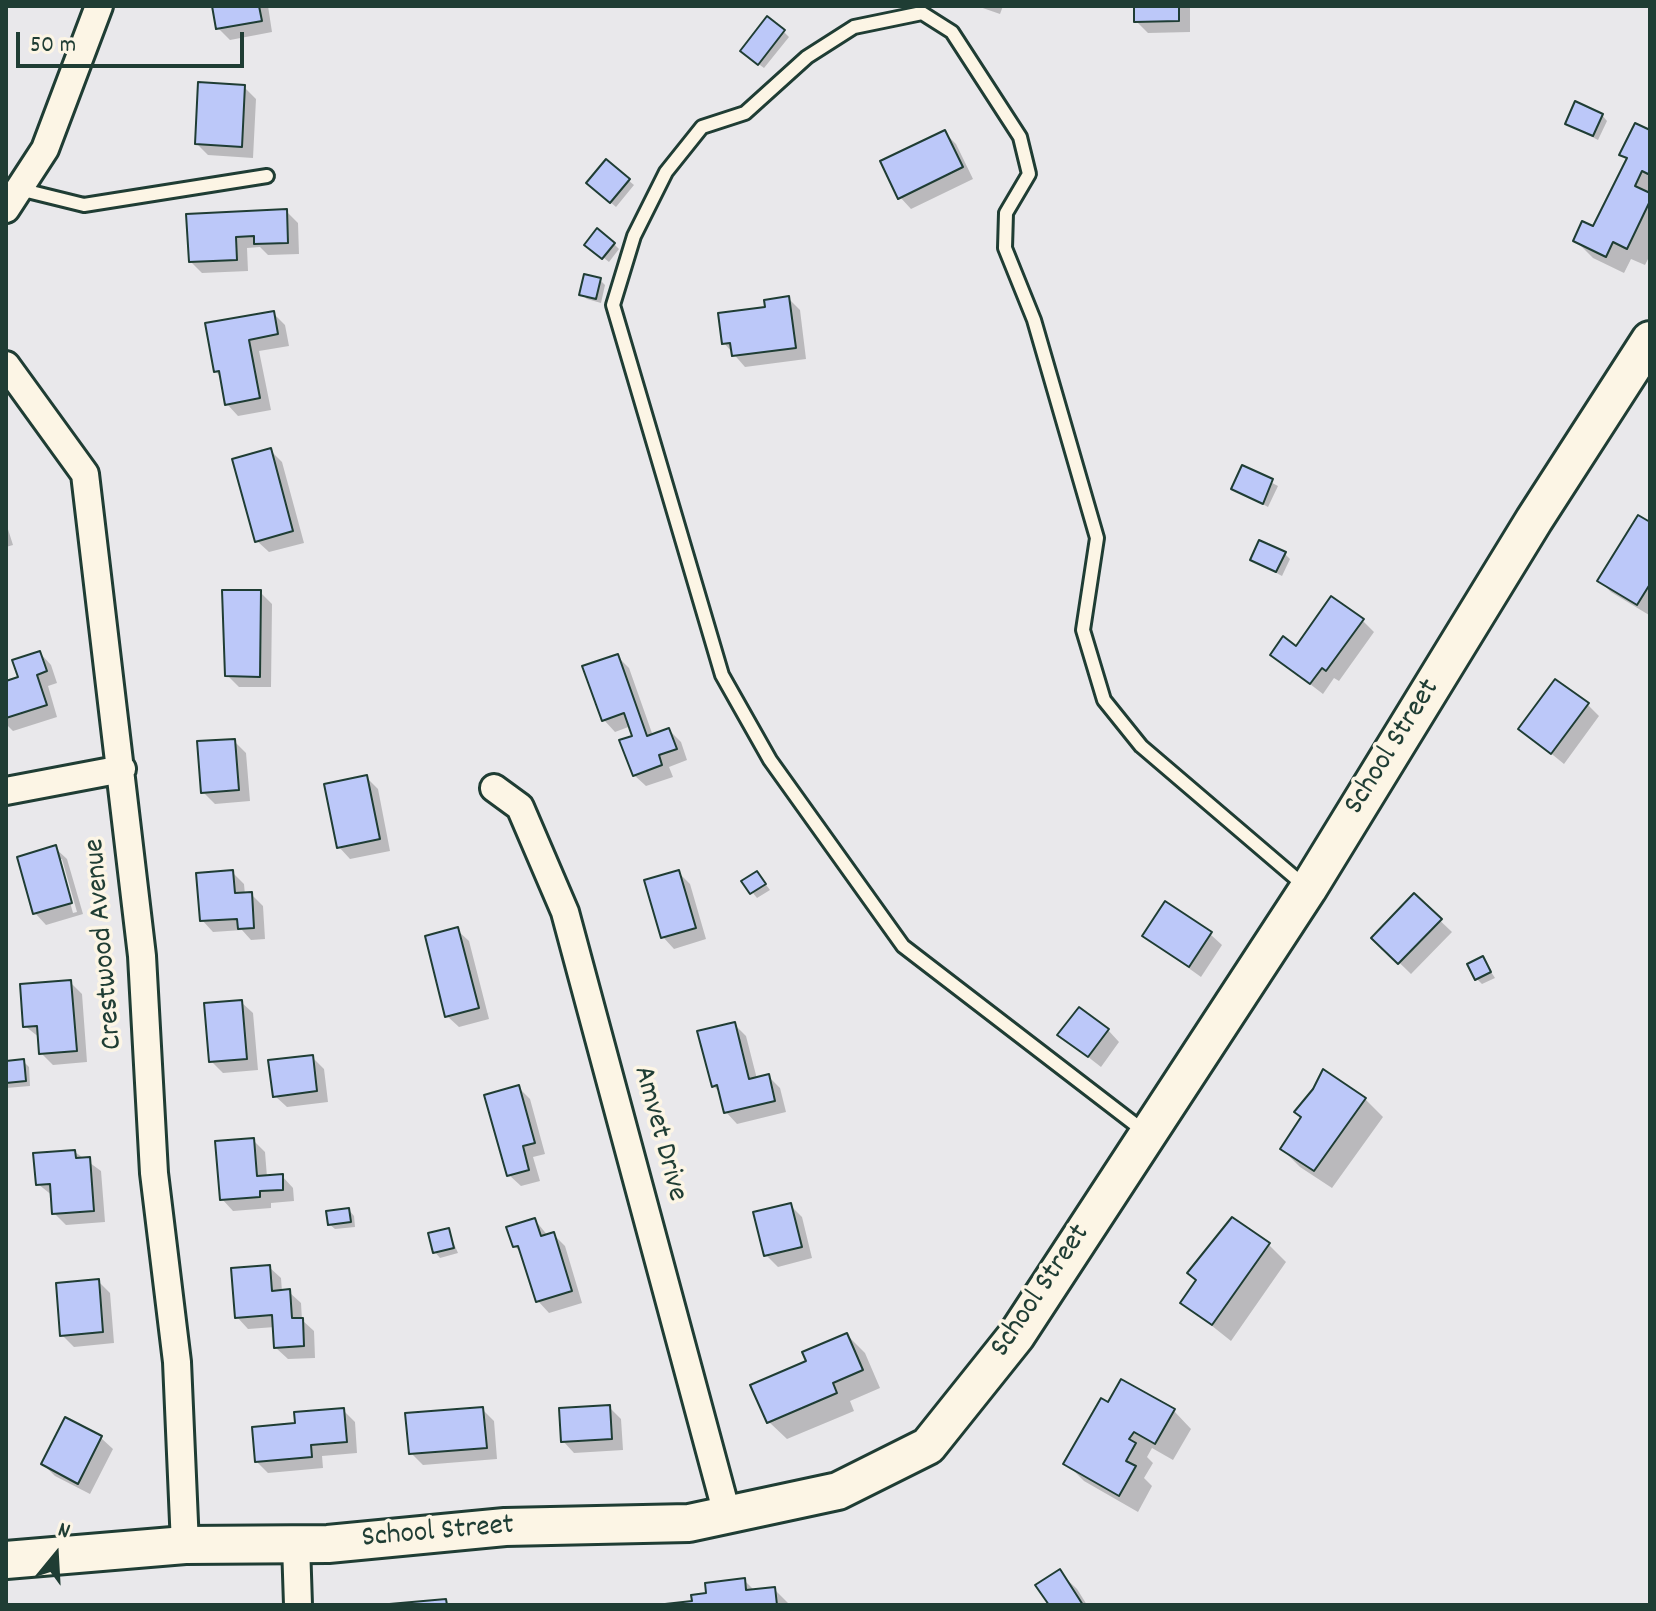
<!DOCTYPE html>
<style>
body{margin:0}
#map{position:relative;width:1656px;height:1611px;overflow:hidden;background:#e9e8eb;font-family:Dekko,sans-serif}
canvas{display:block}
.frame{position:absolute;inset:0;border:8px solid #1f3d34;pointer-events:none}
.north{position:absolute;left:16px;top:1515px;width:80px;height:80px;-webkit-text-stroke:6px #fcf5e5;paint-order:stroke;rotate:18deg;font-size:22px;font-weight:700;line-height:32px;text-align:center;color:#1f3d34}
.north::after{content:'';display:block;margin:auto;width:28px;height:36px;background:#1f3d34;clip-path:polygon(50% 0,100% 100%,50% 72%,0 100%)}
.scale{position:absolute;left:16px;top:32px;width:228px;height:36px;box-sizing:border-box;border:4px solid #1f3d34;border-top:0;padding-left:10px;font-size:24px;line-height:28px;white-space:nowrap;color:#1f3d34;-webkit-text-stroke:6px #fcf5e5;paint-order:stroke}
</style>
<div id="map">
<canvas width="1656" height="1611"></canvas>
<div class="frame"></div>
<div class="north">N</div>
<div class="scale">50 m</div>
</div>
<script>
const g = document.querySelector('canvas').getContext('2d');
g.lineJoin = 'round';
function fill(path, color) {
  g.fillStyle = color;
  g.fill(path, 'evenodd');
}
function trace(path, color, width, dash) {
  g.strokeStyle = color;
  g.lineWidth = width;
  g.lineCap = dash ? 'butt' : 'round';
  g.setLineDash(dash || []);
  g.stroke(path);
}
function drawText(font, color, halo, rows, align = 'center') {
  g.font = font + ' Dekko,sans-serif';
  g.lineWidth = 7;
  g.setLineDash([]);
  g.textBaseline = 'middle';
  g.strokeStyle = halo;
  g.fillStyle = color;
  for (const [text, x, y, turn = 0] of rows) {
    g.save();
    g.translate(x, y);
    g.rotate((+turn || 0) * Math.PI / 180);
    g.textAlign = isNaN(turn) ? turn : align;
    if (halo) g.strokeText(text, 0, 0);
    g.fillText(text, 0, 0);
    g.restore();
  }
}
fill(new Path2D(`
 M 214,6 L 268,6 L 272,32 L 230,40 L 218,28 Z
 M 977,6 L 1003,6 L 1000,14 Z
 M 1136,6 L 1190,6 L 1190,32 L 1148,33 L 1136,21 Z
 M 784,32 L 789,37 L 764,68 L 748,56 Z
 M 244,87 L 256,99 L 253,158 L 208,155 L 197,144 Z
 M 1602,115 L 1607,121 L 1598,140 L 1567,124 Z
 M 1650,132 L 1650,255 L 1645,265 L 1631,259 L 1624,273 L 1593,258 L 1575,240 L 1594,228 L 1628,160 L 1622,154 Z
 M 945,133 L 956,144 L 973,179 L 911,209 L 900,197 Z
 M 628,180 L 634,185 L 616,207 L 594,188 Z
 M 286,211 L 298,223 L 299,254 L 268,255 L 260,247 L 247,248 L 248,271 L 202,273 L 190,261 L 189,215 Z
 M 614,244 L 619,249 L 609,262 L 589,246 Z
 M 600,280 L 605,285 L 601,303 L 587,299 L 581,294 Z
 M 788,298 L 800,310 L 806,359 L 745,367 L 724,343 L 767,309 Z
 M 273,313 L 285,325 L 289,346 L 259,351 L 271,410 L 238,416 L 227,404 L 222,378 L 215,371 Z
 M 270,450 L 282,462 L 304,543 L 269,552 L 257,541 Z
 M 1243,468 L 1278,486 L 1268,507 L 1234,489 Z
 M 6,523 L 13,545 L 6,547 Z
 M 1650,524 L 1650,614 L 1649,615 L 1611,592 L 1600,581 Z
 M 1285,554 L 1290,559 L 1282,576 L 1252,560 Z
 M 260,592 L 272,604 L 271,687 L 239,687 L 227,675 Z
 M 1362,620 L 1374,632 L 1339,681 L 1334,678 L 1323,694 L 1272,655 Z
 M 40,653 L 51,665 L 57,683 L 48,686 L 57,717 L 13,731 L 6,724 L 6,683 L 20,678 Z
 M 617,656 L 629,668 L 653,736 L 669,730 L 681,742 L 687,760 L 669,767 L 673,777 L 646,786 L 634,775 L 634,737 L 631,726 L 615,732 L 604,720 Z
 M 1588,705 L 1599,716 L 1564,764 L 1521,729 Z
 M 234,741 L 246,753 L 250,801 L 215,804 L 203,792 Z
 M 366,777 L 378,789 L 390,851 L 350,859 L 339,847 Z
 M 55,848 L 67,859 L 83,914 L 46,925 L 35,913 ZM 58,859 L 62,859 L 77,912 L 73,913 Z
 M 232,872 L 244,884 L 245,895 L 251,894 L 263,906 L 265,939 L 251,940 L 242,930 L 213,932 L 202,920 Z
 M 678,872 L 690,884 L 706,939 L 674,949 L 663,937 Z
 M 757,873 L 770,890 L 757,898 L 744,882 Z
 M 1414,896 L 1452,932 L 1411,974 L 1374,938 Z
 M 457,930 L 469,941 L 489,1019 L 459,1027 L 447,1016 Z
 M 1210,934 L 1222,945 L 1201,977 L 1144,936 Z
 M 1482,958 L 1495,978 L 1482,984 L 1477,979 Z
 M 70,982 L 82,994 L 87,1062 L 53,1065 L 41,1053 L 40,1038 L 25,1026 Z
 M 241,1002 L 253,1013 L 258,1070 L 223,1073 L 211,1061 Z
 M 734,1024 L 746,1036 L 757,1079 L 768,1076 L 780,1088 L 786,1112 L 737,1124 L 726,1112 L 721,1093 L 713,1086 Z
 M 1108,1030 L 1119,1042 L 1101,1067 L 1060,1035 Z
 M 312,1057 L 324,1069 L 328,1102 L 287,1107 L 275,1096 Z
 M 23,1061 L 29,1067 L 30,1086 L 6,1088 L 6,1063 Z
 M 1323,1072 L 1365,1099 L 1383,1117 L 1332,1188 L 1300,1167 L 1282,1149 L 1303,1118 Z
 M 518,1087 L 530,1099 L 545,1154 L 533,1157 L 540,1181 L 521,1186 L 509,1175 Z
 M 253,1140 L 265,1152 L 267,1177 L 282,1176 L 293,1188 L 294,1201 L 271,1203 L 271,1208 L 233,1211 L 222,1199 Z
 M 75,1152 L 101,1171 L 105,1222 L 66,1225 L 54,1213 L 53,1196 L 38,1184 Z
 M 790,1205 L 802,1217 L 812,1258 L 778,1267 L 766,1255 Z
 M 349,1210 L 354,1216 L 355,1227 L 335,1229 L 329,1224 Z
 M 535,1220 L 548,1236 L 553,1234 L 565,1246 L 582,1303 L 549,1313 L 538,1301 L 524,1255 L 514,1246 Z
 M 448,1230 L 458,1253 L 440,1258 L 435,1252 Z
 M 1268,1244 L 1286,1262 L 1231,1341 L 1182,1302 L 1197,1281 Z
 M 269,1267 L 281,1278 L 282,1292 L 289,1292 L 301,1303 L 302,1320 L 314,1331 L 315,1358 L 288,1359 L 276,1348 L 275,1327 L 248,1329 L 237,1317 Z
 M 98,1281 L 110,1293 L 114,1343 L 74,1347 L 62,1335 Z
 M 847,1335 L 865,1353 L 880,1388 L 850,1401 L 854,1411 L 787,1439 L 769,1422 L 809,1362 Z
 M 609,1407 L 621,1419 L 623,1450 L 574,1453 L 563,1441 Z
 M 482,1409 L 494,1421 L 497,1459 L 423,1465 L 411,1453 Z
 M 343,1410 L 355,1422 L 357,1453 L 322,1456 L 323,1468 L 268,1473 L 256,1461 L 297,1425 Z
 M 1174,1411 L 1191,1429 L 1173,1460 L 1152,1448 L 1147,1457 L 1153,1463 L 1144,1478 L 1152,1486 L 1138,1512 L 1084,1481 L 1066,1463 Z
 M 66,1420 L 101,1438 L 113,1449 L 90,1494 L 55,1476 L 43,1464 Z
 M 1059,1572 L 1077,1589 L 1087,1605 L 1051,1605 Z
 M 744,1580 L 755,1591 L 774,1589 L 790,1605 L 676,1605 L 694,1603 Z`), '#0003');
const building = new Path2D(`
 M 212,6 L 259,6 L 262,21 L 216,29 Z
 M 1134,6 L 1179,6 L 1179,21 L 1134,22 Z
 M 767,16 L 785,30 L 758,65 L 740,51 Z
 M 198,82 L 245,85 L 242,147 L 195,144 Z
 M 1575,101 L 1603,114 L 1593,136 L 1565,124 Z
 M 1635,123 L 1650,130 L 1650,171 L 1648,174 L 1642,171 L 1635,186 L 1650,193 L 1650,201 L 1627,249 L 1613,242 L 1606,257 L 1573,241 L 1582,221 L 1593,226 L 1627,158 L 1619,155 Z
 M 945,130 L 963,167 L 898,199 L 880,161 Z
 M 606,159 L 630,179 L 610,203 L 586,183 Z
 M 287,209 L 288,243 L 254,244 L 254,236 L 236,237 L 237,260 L 189,262 L 186,214 Z
 M 597,228 L 615,243 L 602,259 L 584,245 Z
 M 584,274 L 601,278 L 596,299 L 579,295 Z
 M 789,296 L 796,348 L 732,356 L 730,343 L 722,344 L 718,313 L 765,307 L 764,300 Z
 M 274,311 L 278,334 L 249,340 L 260,398 L 225,405 L 219,371 L 214,372 L 205,323 Z
 M 271,448 L 293,531 L 255,542 L 232,459 Z
 M 1242,465 L 1273,479 L 1263,504 L 1231,489 Z
 M 1638,515 L 1650,522 L 1650,584 L 1637,605 L 1597,581 Z
 M 1259,540 L 1286,552 L 1276,572 L 1250,560 Z
 M 222,590 L 261,590 L 260,677 L 225,676 Z
 M 1331,596 L 1364,619 L 1326,671 L 1322,668 L 1310,684 L 1270,655 L 1283,636 L 1296,646 Z
 M 40,651 L 47,671 L 37,675 L 47,705 L 6,718 L 6,681 L 18,677 L 12,660 Z
 M 618,654 L 647,736 L 669,728 L 677,749 L 659,755 L 662,765 L 633,776 L 619,740 L 632,736 L 624,713 L 602,721 L 582,666 Z
 M 1555,679 L 1589,703 L 1551,754 L 1518,729 Z
 M 235,739 L 239,790 L 201,793 L 197,741 Z
 M 367,775 L 380,839 L 337,848 L 324,784 Z
 M 56,845 L 72,903 L 33,914 L 17,857 Z
 M 233,870 L 235,893 L 252,892 L 254,928 L 238,929 L 237,919 L 200,921 L 196,873 Z
 M 679,870 L 696,928 L 661,938 L 644,880 Z
 M 757,871 L 766,884 L 750,894 L 741,881 Z
 M 1414,893 L 1442,919 L 1398,964 L 1371,938 Z
 M 1165,901 L 1212,932 L 1189,967 L 1142,936 Z
 M 458,927 L 479,1008 L 445,1017 L 425,936 Z
 M 1483,956 L 1491,972 L 1475,980 L 1467,964 Z
 M 71,980 L 77,1051 L 39,1054 L 37,1026 L 23,1027 L 20,984 Z
 M 242,1000 L 247,1059 L 209,1062 L 204,1003 Z
 M 1079,1007 L 1109,1029 L 1088,1057 L 1057,1035 Z
 M 735,1022 L 749,1079 L 769,1074 L 775,1101 L 724,1113 L 717,1085 L 712,1087 L 697,1031 Z
 M 313,1055 L 317,1091 L 273,1097 L 268,1060 Z
 M 24,1059 L 26,1081 L 6,1083 L 6,1061 Z
 M 1323,1069 L 1366,1098 L 1314,1171 L 1280,1149 L 1301,1117 L 1294,1112 L 1313,1089 Z
 M 519,1085 L 535,1143 L 523,1146 L 529,1170 L 507,1176 L 484,1095 Z
 M 254,1138 L 257,1176 L 283,1174 L 283,1190 L 260,1191 L 260,1197 L 220,1200 L 215,1141 Z
 M 75,1150 L 76,1158 L 90,1157 L 94,1211 L 52,1214 L 50,1184 L 36,1185 L 33,1153 Z
 M 791,1203 L 802,1247 L 764,1256 L 753,1212 Z
 M 349,1208 L 351,1222 L 328,1225 L 326,1211 Z
 M 1232,1217 L 1270,1243 L 1212,1325 L 1180,1303 L 1196,1280 L 1187,1273 Z
 M 535,1218 L 541,1236 L 554,1232 L 572,1291 L 536,1302 L 518,1246 L 513,1247 L 506,1227 Z
 M 449,1228 L 454,1248 L 433,1253 L 428,1233 Z
 M 270,1265 L 272,1291 L 290,1289 L 292,1318 L 303,1318 L 304,1346 L 274,1348 L 272,1315 L 235,1318 L 231,1268 Z
 M 99,1279 L 103,1332 L 60,1336 L 56,1283 Z
 M 847,1333 L 863,1370 L 833,1383 L 837,1393 L 767,1423 L 750,1385 L 806,1361 L 802,1352 Z
 M 1121,1379 L 1175,1409 L 1155,1444 L 1134,1432 L 1129,1439 L 1136,1443 L 1126,1461 L 1136,1466 L 1119,1496 L 1063,1464 L 1101,1398 L 1108,1402 Z
 M 610,1405 L 612,1439 L 561,1442 L 559,1408 Z
 M 483,1407 L 487,1448 L 409,1454 L 405,1413 Z
 M 344,1408 L 347,1442 L 311,1445 L 312,1457 L 255,1462 L 252,1427 L 295,1423 L 294,1412 Z
 M 65,1417 L 102,1436 L 78,1484 L 41,1464 Z
 M 1060,1569 L 1083,1605 L 1049,1605 L 1035,1585 Z
 M 745,1578 L 746,1590 L 775,1587 L 777,1605 L 656,1605 L 692,1601 L 691,1595 L 706,1593 L 705,1583 Z
 M 446,1599 L 447,1605 L 378,1605 Z`);
fill(building, '#bcc8f9');
trace(building, '#1f3d34', 2);
const lane = new Path2D(`
 M 19,189 L 84,205 L 267,176
 M 1145,1132 L 903,946 L 770,760 L 722,675 L 613,305 L 634,236 L 666,172 L 702,127 L 745,113 L 807,57 L 854,27 L 922,13 L 952,32 L 1020,137 L 1029,174 L 1006,213 L 1005,248 L 1034,320 L 1097,538 L 1083,630 L 1104,700 L 1141,746 L 1306,887`);
const street = new Path2D(`
 M 6,209 L 45,149 L 99,6
 M 6,365 L 85,474 L 142,956 L 154,1173 L 177,1362 L 185,1545
 M 494,788 L 520,807 L 565,912 L 727,1514
 M 6,791 L 122,769
 M 296,1544 L 298,1605`);
const secondary = new Path2D(`
 M 6,1560 L 185,1545 L 328,1544 L 505,1527 L 689,1523 L 838,1491 L 928,1446 L 1016,1336 L 1308,889 L 1534,520 L 1650,340`);
trace(lane, '#1f3d34', 18);
trace(street, '#1f3d34', 32);
trace(secondary, '#1f3d34', 42);
trace(lane, '#fcf5e5', 12);
trace(street, '#fcf5e5', 26);
trace(secondary, '#fcf5e5', 36);
drawText('30px', '#1f3d34', '#fcf5e5', [
 ["School Street",1394,748,-58],
 ["Crestwood Avenue",106,944,-95],
 ["Amvet Drive",658,1134,75],
 ["School Street",1042,1292,-56],
 ["School Street",438,1534,-5]
]);
</script>
